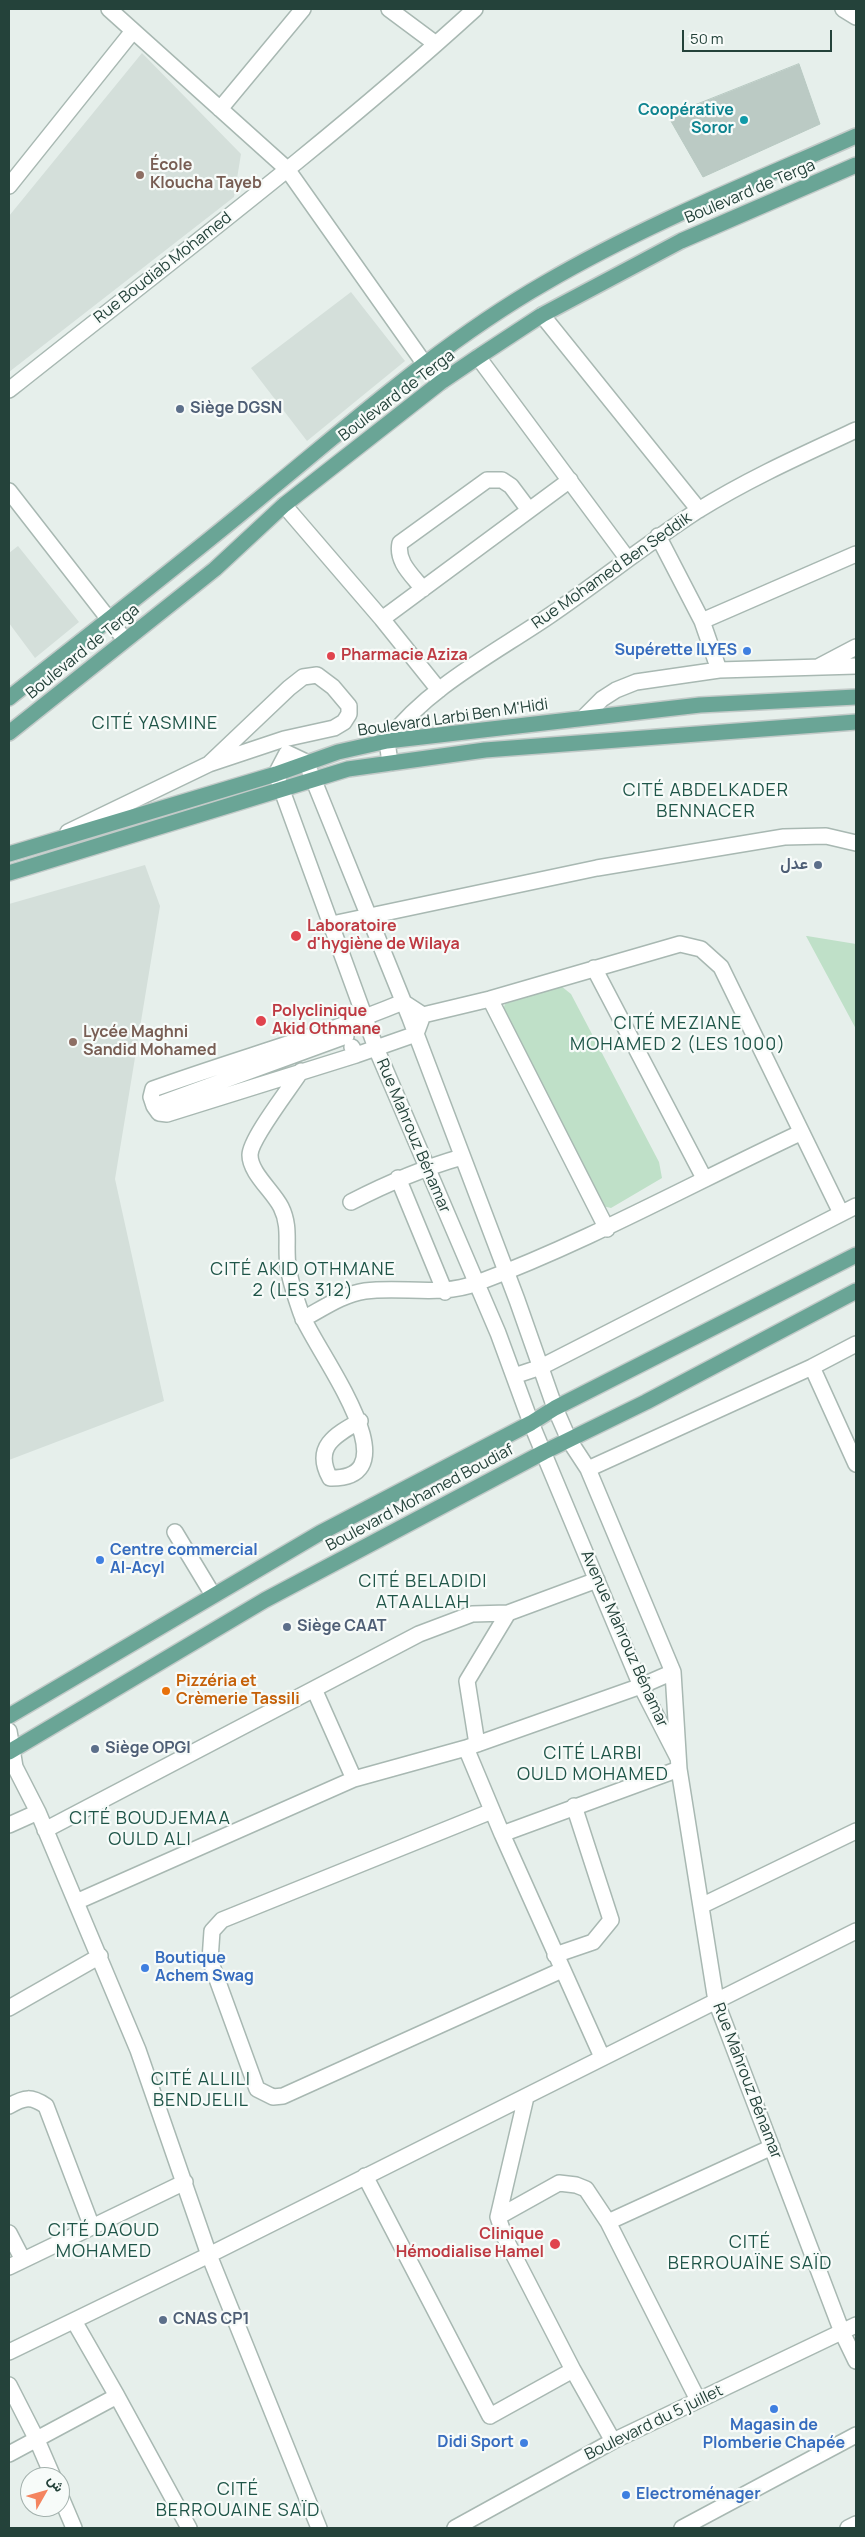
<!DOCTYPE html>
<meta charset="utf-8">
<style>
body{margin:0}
#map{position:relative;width:865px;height:2537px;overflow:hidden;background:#e6efeb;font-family:Manrope,Vazirmatn,sans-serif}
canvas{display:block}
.frame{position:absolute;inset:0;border:10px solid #24423a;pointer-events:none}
.north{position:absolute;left:20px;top:2467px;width:50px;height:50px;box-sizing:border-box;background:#f7fbf9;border:1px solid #a3b1ad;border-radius:50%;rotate:52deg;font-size:14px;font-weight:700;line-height:20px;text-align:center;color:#24423a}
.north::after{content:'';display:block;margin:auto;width:18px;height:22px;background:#f4845f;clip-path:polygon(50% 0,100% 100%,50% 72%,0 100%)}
.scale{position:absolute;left:682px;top:30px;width:150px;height:22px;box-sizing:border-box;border:2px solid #24423a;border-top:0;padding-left:6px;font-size:15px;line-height:18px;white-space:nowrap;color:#24423a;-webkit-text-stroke:4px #f7fbf9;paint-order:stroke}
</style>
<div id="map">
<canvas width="865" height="2537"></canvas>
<div class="frame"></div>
<div class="north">ش</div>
<div class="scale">50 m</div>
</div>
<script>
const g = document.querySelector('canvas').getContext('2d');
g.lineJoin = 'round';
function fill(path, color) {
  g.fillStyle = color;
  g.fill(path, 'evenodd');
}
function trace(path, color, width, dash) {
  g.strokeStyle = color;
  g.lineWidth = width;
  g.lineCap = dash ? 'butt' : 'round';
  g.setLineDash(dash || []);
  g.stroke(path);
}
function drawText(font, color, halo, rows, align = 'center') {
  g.font = font + ' Manrope,Vazirmatn,sans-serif';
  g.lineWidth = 4.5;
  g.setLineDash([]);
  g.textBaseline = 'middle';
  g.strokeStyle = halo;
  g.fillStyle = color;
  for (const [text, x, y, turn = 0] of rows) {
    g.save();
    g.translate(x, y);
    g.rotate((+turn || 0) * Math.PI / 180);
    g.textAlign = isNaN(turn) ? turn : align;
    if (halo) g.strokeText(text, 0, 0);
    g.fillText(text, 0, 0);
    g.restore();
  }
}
fill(new Path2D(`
 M 142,53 L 241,154 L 234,197 L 9,372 L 9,216 Z
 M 351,292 L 405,361 L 307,441 L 251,368 Z
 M 18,546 L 79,622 L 35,658 L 9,623 L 9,553 Z
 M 145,865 L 160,906 L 115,1179 L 164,1401 L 9,1460 L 9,904 Z`), '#d4dfda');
fill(new Path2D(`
 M 807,936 L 856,944 L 856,1029 L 806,936 Z
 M 561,986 L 571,994 L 659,1162 L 662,1178 L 611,1208 L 598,1205 L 501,1015 L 505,1004 Z`), '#bfe0c8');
const building = new Path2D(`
 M 799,64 L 820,124 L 703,177 L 668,116 Z`);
fill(building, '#bbcac4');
trace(building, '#b8c9c2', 1);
const minor = new Path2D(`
 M 109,9 L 287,169 L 424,363 L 441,382
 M 389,9 L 436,44
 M 843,9 L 856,17
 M 220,109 L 303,9
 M 9,186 L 133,31
 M 542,315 L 699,510
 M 478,357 L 627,558
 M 9,390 C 166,265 327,144 475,9
 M 9,491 L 125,640
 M 284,505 L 382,619 L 439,690
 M 658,536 L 702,621 L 719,670
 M 423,589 C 412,575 396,562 400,543 L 487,480 L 502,480 L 511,486 L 529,510
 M 382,619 L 570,480
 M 702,621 L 856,554
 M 818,667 L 856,647
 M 317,675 L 333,687 L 349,706 L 349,714 L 344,722 L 334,728 L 284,739 L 209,764 L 289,688 L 303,677 Z
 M 583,718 L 602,699 L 616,690 L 636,682 L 719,670 L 856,666
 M 390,763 L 387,741 C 428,687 493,654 549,616 C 599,582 646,544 697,511 C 748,479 802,455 856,430
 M 68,832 L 209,764
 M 332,924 L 597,868 L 784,837 L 826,836 L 856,843
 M 594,968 L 704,1178
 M 490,999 L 607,1229
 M 423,1015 L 490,999 L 680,944 L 701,949 L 721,967 L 841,1213
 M 342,1027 L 346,1036 L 154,1106 L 151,1097 L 153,1089 C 236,1059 321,1036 403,1002 L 423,1015 L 416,1034 L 356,1055
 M 301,1071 C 291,1087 250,1139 250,1155 C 250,1173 273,1191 281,1207 C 291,1227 285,1245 288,1266 C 290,1282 296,1298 301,1313 C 312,1346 418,1480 330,1478 C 313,1447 335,1435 360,1421
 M 154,1106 L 159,1113 L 167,1114 L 356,1055 L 352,1047
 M 398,1178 L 445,1292
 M 351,1202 C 388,1183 423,1168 462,1157
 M 303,1319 C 322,1309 343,1294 365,1291 C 403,1286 440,1297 477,1283 C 589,1241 693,1183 800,1133
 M 812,1367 L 856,1464
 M 514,1376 L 541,1367 L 856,1206
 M 588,1469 L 812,1367 L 856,1344
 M 175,1532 L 213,1595
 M 314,1689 L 354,1779
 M 9,1731 L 15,1767 L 38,1812 L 138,2050 L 209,2255 L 319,2528
 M 477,1744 L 467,1681 L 508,1613
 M 678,1758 L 641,1686 L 531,1423 L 498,1333 L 376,1048 L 276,774 L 287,753 L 306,762 L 314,781 L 410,1018 L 517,1300 L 555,1408 L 569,1440 L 588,1469 L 673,1672 L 679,1769 L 716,2001 L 842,2332 L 856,2361
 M 492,1811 L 222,1920 L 212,1931 L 210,1960 L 257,2089 L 273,2097 L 283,2096 L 562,1970
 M 9,1825 L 38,1812
 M 45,1830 L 419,1634 L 472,1614 L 508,1613 L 597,1580
 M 502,1834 L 466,1748 L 641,1686 L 673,1672
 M 76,1902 L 354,1779 L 466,1748
 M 701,1906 L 856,1831
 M 555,1955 L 593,1942 L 611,1920 L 574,1806
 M 9,2008 L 100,1956
 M 602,2057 L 502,1834 L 679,1769
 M 526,2097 L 498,2217 L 505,2238 L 573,2370 L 613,2441
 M 9,2106 C 25,2097 31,2096 46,2106 L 92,2227 L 9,2267
 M 365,2176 L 490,2416 L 573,2370
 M 498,2217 L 559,2183 L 576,2185 L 586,2189 L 608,2222
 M 92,2227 L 185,2182
 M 9,2233 L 23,2260
 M 74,2321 L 117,2396
 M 9,2352 L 209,2255 L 856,1931
 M 9,2385 L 37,2440 L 53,2477
 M 698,2400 L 608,2222 L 772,2147
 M 9,2454 L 117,2396 L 189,2528
 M 60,2495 L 74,2528
 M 455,2528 L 613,2441 L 856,2325
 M 682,2528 L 856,2435
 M 848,2528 L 856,2524`);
const major = new Path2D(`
 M 9,698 C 95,630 182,563 266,493 C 356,419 444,341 545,283 C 644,225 752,182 856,136
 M 9,733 L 215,569 L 284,505 L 441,382 L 478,357 L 542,315 L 681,241 L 856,165
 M 9,854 L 276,774 L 338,752 L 387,741 L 700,705 L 856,697
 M 9,873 L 348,769 L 485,750 L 856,722
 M 9,1716 L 320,1533 L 531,1423 L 555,1408 L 856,1255
 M 9,1752 L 265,1600 L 544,1452 L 646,1402 L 856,1291`);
trace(minor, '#a8b8b2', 18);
trace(major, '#c2cac8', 18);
trace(minor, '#fff', 15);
trace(major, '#6aa596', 15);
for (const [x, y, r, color] of [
 [744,120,5,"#0f9aa8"],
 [140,175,5,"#8d6e63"],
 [180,409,5,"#5c6f8a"],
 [747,651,5,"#3f7fe0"],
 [331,656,5,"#e0444e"],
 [818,865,5,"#5c6f8a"],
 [296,936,6,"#e0444e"],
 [261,1021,6,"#e0444e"],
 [73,1042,5,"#8d6e63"],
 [100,1560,5,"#3f7fe0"],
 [287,1627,5,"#5c6f8a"],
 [166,1691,5,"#e8710a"],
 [95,1749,5,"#5c6f8a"],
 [145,1968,5,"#3f7fe0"],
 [555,2244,6,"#e0444e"],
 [163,2320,5,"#5c6f8a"],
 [774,2409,5,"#3f7fe0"],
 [524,2443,5,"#3f7fe0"],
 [626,2495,5,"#3f7fe0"]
]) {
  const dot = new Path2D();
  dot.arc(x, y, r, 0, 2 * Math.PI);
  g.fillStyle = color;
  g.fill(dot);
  trace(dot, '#f7fbf9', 2);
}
drawText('bold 16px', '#0d838f', '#f7fbf9', [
 ["Coopérative",734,111],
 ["Soror",734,129]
], 'right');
drawText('bold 16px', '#785e54', '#f7fbf9', [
 ["École",150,166],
 ["Kloucha Tayeb",150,184],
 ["Lycée Maghni",83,1033],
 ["Sandid Mohamed",83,1051]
], 'left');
drawText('16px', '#24423a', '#f7fbf9', [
 ["Boulevard de Terga",750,192,-23],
 ["Rue Boudiab Mohamed",163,268,-38],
 ["Boulevard de Terga",397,396,-37],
 ["Rue Mohamed Ben Seddik",612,571,-35],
 ["Boulevard de Terga",83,652,-39],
 ["Boulevard Larbi Ben M'Hidi",453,718,-8],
 ["Rue Mahrouz Bénamar",413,1136,67],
 ["Boulevard Mohamed Boudiaf",420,1498,-28],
 ["Avenue Mahrouz Bénamar",624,1639,66],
 ["Rue Mahrouz Bénamar",747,2081,69],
 ["Boulevard du 5 juillet",654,2423,-26]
]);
drawText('bold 16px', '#4e5e75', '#f7fbf9', [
 ["Siège DGSN",190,409],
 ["عدل",808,865,"right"],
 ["Siège CAAT",297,1627],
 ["Siège OPGI",105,1749],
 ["CNAS CP1",173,2320]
], 'left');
drawText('bold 16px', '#366cbe', '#f7fbf9', [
 ["Supérette ILYES",737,651,"right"],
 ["Centre commercial",110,1551],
 ["Al-Acyl",110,1569],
 ["Boutique",155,1959],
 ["Achem Swag",155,1977],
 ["Magasin de",774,2426,"center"],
 ["Plomberie Chapée",774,2444,"center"],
 ["Didi Sport",514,2443,"right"],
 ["Electroménager",636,2495]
], 'left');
drawText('bold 16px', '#be3a42', '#f7fbf9', [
 ["Pharmacie Aziza",341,656],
 ["Laboratoire",307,927],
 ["d'hygiène de Wilaya",307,945],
 ["Polyclinique",272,1012],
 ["Akid Othmane",272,1030],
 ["Clinique",544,2235,"right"],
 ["Hémodialise Hamel",544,2253,"right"]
], 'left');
drawText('bold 16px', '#c56008', '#f7fbf9', [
 ["Pizzéria et",176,1682],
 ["Crèmerie Tassili",176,1700]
], 'left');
g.letterSpacing = '1px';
drawText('18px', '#1f5548', '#f7fbf9', [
 ["CITÉ YASMINE",155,724],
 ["CITÉ ABDELKADER",706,791],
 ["BENNACER",706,812],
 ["CITÉ MEZIANE",678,1024],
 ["MOHAMED 2 (LES 1000)",678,1045],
 ["CITÉ AKID OTHMANE",303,1270],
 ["2 (LES 312)",303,1291],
 ["CITÉ BELADIDI",423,1582],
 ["ATAALLAH",423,1603],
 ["CITÉ LARBI",593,1754],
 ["OULD MOHAMED",593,1775],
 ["CITÉ BOUDJEMAA",150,1819],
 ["OULD ALI",150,1840],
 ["CITÉ ALLILI",201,2080],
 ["BENDJELIL",201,2101],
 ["CITÉ DAOUD",104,2231],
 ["MOHAMED",104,2252],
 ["CITÉ",750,2243],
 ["BERROUAÏNE SAÏD",750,2264],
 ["CITÉ",238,2490],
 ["BERROUAINE SAÏD",238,2511]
]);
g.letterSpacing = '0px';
</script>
